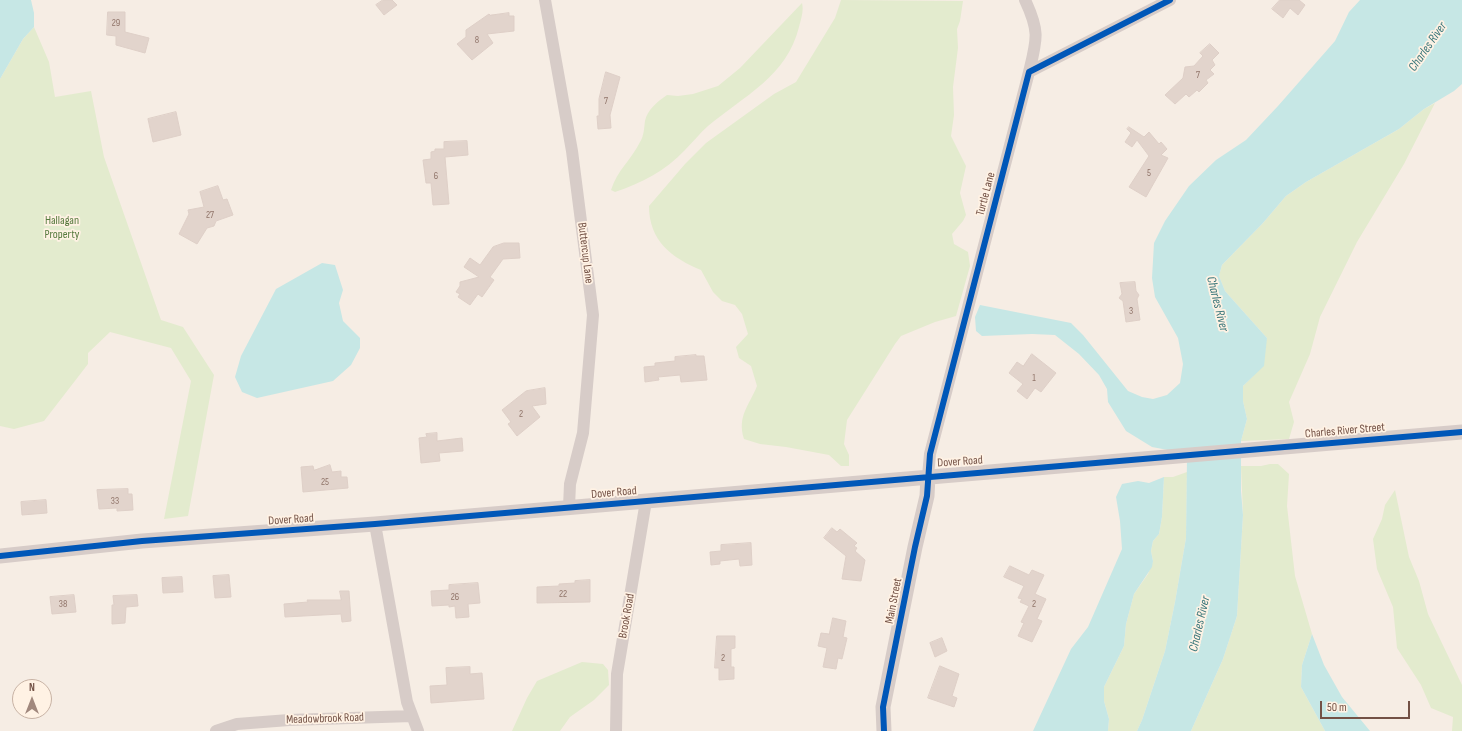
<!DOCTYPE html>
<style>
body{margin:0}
#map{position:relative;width:1462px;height:731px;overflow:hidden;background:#f6ede4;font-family:"Sofia Sans Condensed",sans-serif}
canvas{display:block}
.north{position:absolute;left:12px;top:679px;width:40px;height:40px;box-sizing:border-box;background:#fff2e4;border:1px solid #c7b2a4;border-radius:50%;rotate:0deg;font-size:11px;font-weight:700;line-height:16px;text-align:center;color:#735145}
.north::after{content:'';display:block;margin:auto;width:14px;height:18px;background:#a1887d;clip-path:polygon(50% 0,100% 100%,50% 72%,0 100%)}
.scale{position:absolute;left:1320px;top:701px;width:90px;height:18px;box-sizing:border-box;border:2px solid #735145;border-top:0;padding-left:5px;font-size:12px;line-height:14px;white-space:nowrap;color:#735145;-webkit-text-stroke:3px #fff2e4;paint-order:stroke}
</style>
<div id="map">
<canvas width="1462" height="731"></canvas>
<div class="north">N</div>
<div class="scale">50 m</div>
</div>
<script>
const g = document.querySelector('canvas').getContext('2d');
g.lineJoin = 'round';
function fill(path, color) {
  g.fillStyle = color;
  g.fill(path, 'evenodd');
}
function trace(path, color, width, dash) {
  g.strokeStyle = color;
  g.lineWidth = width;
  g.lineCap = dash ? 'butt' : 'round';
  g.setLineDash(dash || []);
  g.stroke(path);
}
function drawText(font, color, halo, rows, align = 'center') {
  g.font = font + ' "Sofia Sans Condensed",sans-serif';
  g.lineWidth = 3.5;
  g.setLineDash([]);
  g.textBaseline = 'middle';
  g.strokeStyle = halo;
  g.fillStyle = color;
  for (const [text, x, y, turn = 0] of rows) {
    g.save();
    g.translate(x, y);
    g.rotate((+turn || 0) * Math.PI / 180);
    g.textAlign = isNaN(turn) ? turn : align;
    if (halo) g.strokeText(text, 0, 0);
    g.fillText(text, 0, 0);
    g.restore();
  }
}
fill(new Path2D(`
 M 841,0 L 963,1 L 960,21 L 957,29 L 958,48 L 953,87 L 954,115 L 951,136 L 966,166 L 960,193 L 966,215 L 963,221 L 952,234 L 954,244 L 968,252 L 970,266 L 956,316 L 935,322 L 901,336 L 895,344 L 847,420 L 844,444 L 849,455 L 849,466 L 841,466 L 829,455 L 786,447 L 760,444 L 744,439 C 737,416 749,406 757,386 L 751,366 L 739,358 L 736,347 L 748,334 L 742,314 L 735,305 L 722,301 L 713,292 L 701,270 C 672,258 649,241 649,206 L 685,164 L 706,143 L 774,94 L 796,82 L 835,18 Z
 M 802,3 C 804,11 801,19 799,27 C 787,76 744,96 708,126 C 700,133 693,142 685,150 C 665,171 642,183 615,192 L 611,190 C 617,170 632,159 640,142 C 644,136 644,128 645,121 C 647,110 658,101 667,95 L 678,96 L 693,94 L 718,86 L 740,68 Z
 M 34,27 L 49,62 L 55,97 L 91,91 L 104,157 L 161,320 L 183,327 L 214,375 L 188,516 L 164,519 L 191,381 L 171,348 L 110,332 L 88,353 L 88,364 L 44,421 L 14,429 L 0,426 L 0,79 L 23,39 Z
 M 1435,103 L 1404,164 L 1357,242 L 1320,317 L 1310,354 L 1289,402 L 1294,422 L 1289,439 L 1241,441 L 1247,419 L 1243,401 L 1243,386 L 1253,376 L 1267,338 L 1225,291 L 1219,276 L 1222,265 L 1263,223 L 1286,196 L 1306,182 L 1399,129 L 1424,109 Z
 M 1270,464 L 1278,464 L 1289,474 L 1287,506 L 1295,576 L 1312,634 L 1302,665 L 1301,687 L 1325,731 L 1191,731 L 1223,659 L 1237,616 L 1243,515 L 1241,466 L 1261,466 Z
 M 1187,472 L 1186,538 L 1175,602 L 1165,651 L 1142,720 L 1137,731 L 1108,731 L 1109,719 L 1104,701 L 1104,687 L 1124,646 L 1126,624 L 1134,594 L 1148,574 L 1153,561 L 1151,551 L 1153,541 L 1159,534 L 1162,517 L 1164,477 L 1173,477 Z
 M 1395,490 L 1409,557 L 1419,581 L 1428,614 L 1462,685 L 1462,731 L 1452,731 L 1453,717 L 1431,708 L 1421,685 L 1397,648 L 1393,607 L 1377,569 L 1373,539 L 1382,519 L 1385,505 Z
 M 582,662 L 603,664 L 608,670 L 609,685 L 594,700 L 570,717 L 560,731 L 512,731 L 527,698 L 537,681 Z`), '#e3ebce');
fill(new Path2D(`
 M 0,0 L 31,0 L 34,13 L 34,27 L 23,39 L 0,79 Z
 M 1360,0 L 1462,0 L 1462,84 L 1454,91 L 1424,109 L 1399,129 L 1306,182 L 1286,196 L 1263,223 L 1222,265 L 1219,276 L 1225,291 L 1267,338 L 1264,366 L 1243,386 L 1243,401 L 1247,419 L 1241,441 L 1241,491 L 1243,515 L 1237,616 L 1223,659 L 1191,731 L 1137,731 L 1142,720 L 1165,651 L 1175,602 L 1186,538 L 1187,458 L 1168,450 L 1152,447 L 1126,431 L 1108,402 L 1107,389 L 1099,375 L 1079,354 L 1055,335 L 1032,334 L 982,336 L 976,331 L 975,317 L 980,305 L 1071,323 L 1083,335 L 1128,391 L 1142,397 L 1153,399 L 1167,395 L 1180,383 L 1183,364 L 1178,338 L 1155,297 L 1152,278 L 1154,243 L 1165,221 L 1189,186 L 1216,160 L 1246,140 L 1278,106 L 1335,41 L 1349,12 Z
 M 322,263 L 335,265 L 343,290 L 339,303 L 343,321 L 360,338 L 360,348 L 351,365 L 333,381 L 257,398 L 242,392 L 235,377 L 241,356 L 276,289 Z
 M 1164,477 L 1162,517 L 1159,534 L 1153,541 L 1151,551 L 1153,561 L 1152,567 L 1134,594 L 1126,624 L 1124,646 L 1104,687 L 1104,701 L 1109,719 L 1108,731 L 1033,731 L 1071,649 L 1088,627 L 1122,549 L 1120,521 L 1116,497 L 1122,484 L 1138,481 L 1149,483 Z
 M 1312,634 L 1324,665 L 1342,697 L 1370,731 L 1325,731 L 1301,687 L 1302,665 Z`), '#c6e7e5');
const building = new Path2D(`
 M 383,0 L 392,0 L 397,5 L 384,15 L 376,5 Z
 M 1280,0 L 1299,0 L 1305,5 L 1298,15 L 1290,8 L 1283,18 L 1272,9 Z
 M 108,12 L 125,12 L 125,32 L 149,38 L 145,53 L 116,45 L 116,36 L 107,35 Z
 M 509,13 L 509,16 L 514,16 L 514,31 L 487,34 L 493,43 L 472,60 L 457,44 L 466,37 L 466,30 L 489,14 L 490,15 Z
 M 1210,44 L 1219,53 L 1212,60 L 1215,65 L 1210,70 L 1214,74 L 1206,80 L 1208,83 L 1199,92 L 1197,90 L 1189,97 L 1186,94 L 1175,104 L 1165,95 L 1183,78 L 1185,67 L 1194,66 L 1203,56 L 1200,53 Z
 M 606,72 L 620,77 L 610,115 L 611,128 L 598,129 L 597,116 L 599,116 L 599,99 Z
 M 176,112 L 181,135 L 153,142 L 148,119 Z
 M 1129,127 L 1144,137 L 1149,132 L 1159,144 L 1161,142 L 1167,149 L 1161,155 L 1168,158 L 1146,197 L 1129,187 L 1149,156 L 1137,140 L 1132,147 L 1125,142 L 1131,133 L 1127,129 Z
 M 467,141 L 468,155 L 445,157 L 449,204 L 433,205 L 431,183 L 426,183 L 423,160 L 431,159 L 431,152 L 435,151 L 435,149 L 444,149 L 444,142 Z
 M 218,186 L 223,200 L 227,199 L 233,215 L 216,221 L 214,226 L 207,228 L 197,244 L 179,234 L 189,214 L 188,210 L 204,207 L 200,192 Z
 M 504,243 L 519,243 L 520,258 L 503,259 L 490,277 L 494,280 L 482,297 L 478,294 L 470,305 L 458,297 L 460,294 L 456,292 L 460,286 L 460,282 L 479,277 L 464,267 L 470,258 L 480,265 L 493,247 Z
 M 1135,282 L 1136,291 L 1139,295 L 1137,299 L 1140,320 L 1126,322 L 1123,301 L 1119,298 L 1122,294 L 1120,283 Z
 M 1032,354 L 1056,373 L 1041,392 L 1035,388 L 1027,399 L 1017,391 L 1023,384 L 1009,373 L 1017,362 L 1023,366 Z
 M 696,355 L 696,356 L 704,356 L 707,380 L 681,382 L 680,375 L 658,377 L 659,380 L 645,382 L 644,367 L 655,366 L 655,363 L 675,361 L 675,357 Z
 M 545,388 L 546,404 L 532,406 L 540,417 L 517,436 L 508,424 L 511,422 L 502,410 L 526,391 Z
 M 437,433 L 437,441 L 462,438 L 463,451 L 439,453 L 440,461 L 421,463 L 419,438 L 427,437 L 426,434 Z
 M 330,465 L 332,472 L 341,471 L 341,477 L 347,477 L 348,488 L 303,492 L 301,467 L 313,466 L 314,470 Z
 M 128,489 L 128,494 L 132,494 L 133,510 L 117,511 L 117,508 L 99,509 L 97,490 Z
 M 46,500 L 47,513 L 22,515 L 21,502 Z
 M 832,528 L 837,532 L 840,529 L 857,543 L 854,546 L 857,548 L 855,551 L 865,560 L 861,581 L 842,579 L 846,556 L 824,538 Z
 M 751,543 L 752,565 L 740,566 L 739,559 L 720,561 L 720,564 L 711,565 L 710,552 L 721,551 L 721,545 Z
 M 1010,566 L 1029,575 L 1032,570 L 1044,575 L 1035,594 L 1046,599 L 1037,619 L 1042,621 L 1032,642 L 1018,636 L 1024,623 L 1021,622 L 1029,606 L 1020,602 L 1022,599 L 1018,598 L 1024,586 L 1004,577 Z
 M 229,575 L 231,597 L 215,598 L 213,576 Z
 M 182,577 L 183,592 L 163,593 L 162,578 Z
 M 590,580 L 590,602 L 537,603 L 537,587 L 559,586 L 559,584 L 575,583 L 575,581 Z
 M 478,583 L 480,603 L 468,604 L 469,617 L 456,618 L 455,606 L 449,607 L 449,605 L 432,606 L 431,591 L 449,590 L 449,585 Z
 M 340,591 L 349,591 L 351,621 L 342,622 L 341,614 L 285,617 L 284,604 L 308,602 L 307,600 L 341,600 Z
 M 74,595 L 76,612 L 52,614 L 50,597 Z
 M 137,595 L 138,606 L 126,607 L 125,623 L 112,624 L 112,605 L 114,605 L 113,596 Z
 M 833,618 L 846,621 L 843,637 L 847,638 L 842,659 L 838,658 L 836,669 L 823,667 L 827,648 L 818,646 L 821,633 L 829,634 Z
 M 717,636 L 735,636 L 735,648 L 731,649 L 731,667 L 734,667 L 734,679 L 719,680 L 719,668 L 715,668 Z
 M 942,638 L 947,651 L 935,657 L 930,643 Z
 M 940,666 L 959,674 L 952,696 L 957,698 L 954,707 L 928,698 Z
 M 470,667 L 470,674 L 482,673 L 484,699 L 431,703 L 430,686 L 447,685 L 446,668 Z`);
fill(building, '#e2d4cc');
trace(building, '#decfc7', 1);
trace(new Path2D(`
 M 545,0 L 572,151 L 593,315 L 583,433 L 570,484 L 569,507
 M 1025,0 C 1040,32 1037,39 1029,72
 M 928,476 L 930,454 L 1029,72 L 1170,0
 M 375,524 L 407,702 L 418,731
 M 216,731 L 237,724 L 289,720 L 412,716
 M 616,731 L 617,674 L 646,501`), '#d7ccc8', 12);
trace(new Path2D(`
 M 0,556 L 142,541 L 375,524 L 1462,432
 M 884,731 L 883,707 L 915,547 L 927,496 L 928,476`), '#d7ccc8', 15);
trace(new Path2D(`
 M 0,556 L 142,541 L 375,524 L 1462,432
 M 884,731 L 883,707 L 915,547 L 927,496 L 930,454 L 1029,72 L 1170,0`), '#0057b8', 6);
drawText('10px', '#907469', null, [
 ["29",116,23],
 ["8",477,40],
 ["7",1198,75],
 ["7",606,101],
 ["5",1149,173],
 ["6",436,176],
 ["27",210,215],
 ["3",1131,311],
 ["1",1034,378],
 ["2",521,414],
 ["25",325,482],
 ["33",115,501],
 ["22",563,594],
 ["26",455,597],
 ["38",63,604],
 ["2",1034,604],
 ["2",723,658]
]);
drawText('12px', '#735145', '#fff2e4', [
 ["Turtle Lane",986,194,-75],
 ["Buttercup Lane",585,253,83],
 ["Charles River Street",1345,431,-5],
 ["Dover Road",960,462,-4],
 ["Dover Road",614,493,-5],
 ["Dover Road",291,520,-4],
 ["Main Street",894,601,-79],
 ["Brook Road",627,616,-80],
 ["Meadowbrook Road",325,719,-2]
]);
drawText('12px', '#55793d', '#fff2e4', [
 ["Hallagan",62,221],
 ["Property",62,235]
]);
drawText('italic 13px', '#39767a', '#fff2e4', [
 ["Charles River",1428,47,-55],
 ["Charles River",1217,304,76],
 ["Charles River",1200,624,-77]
]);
</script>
